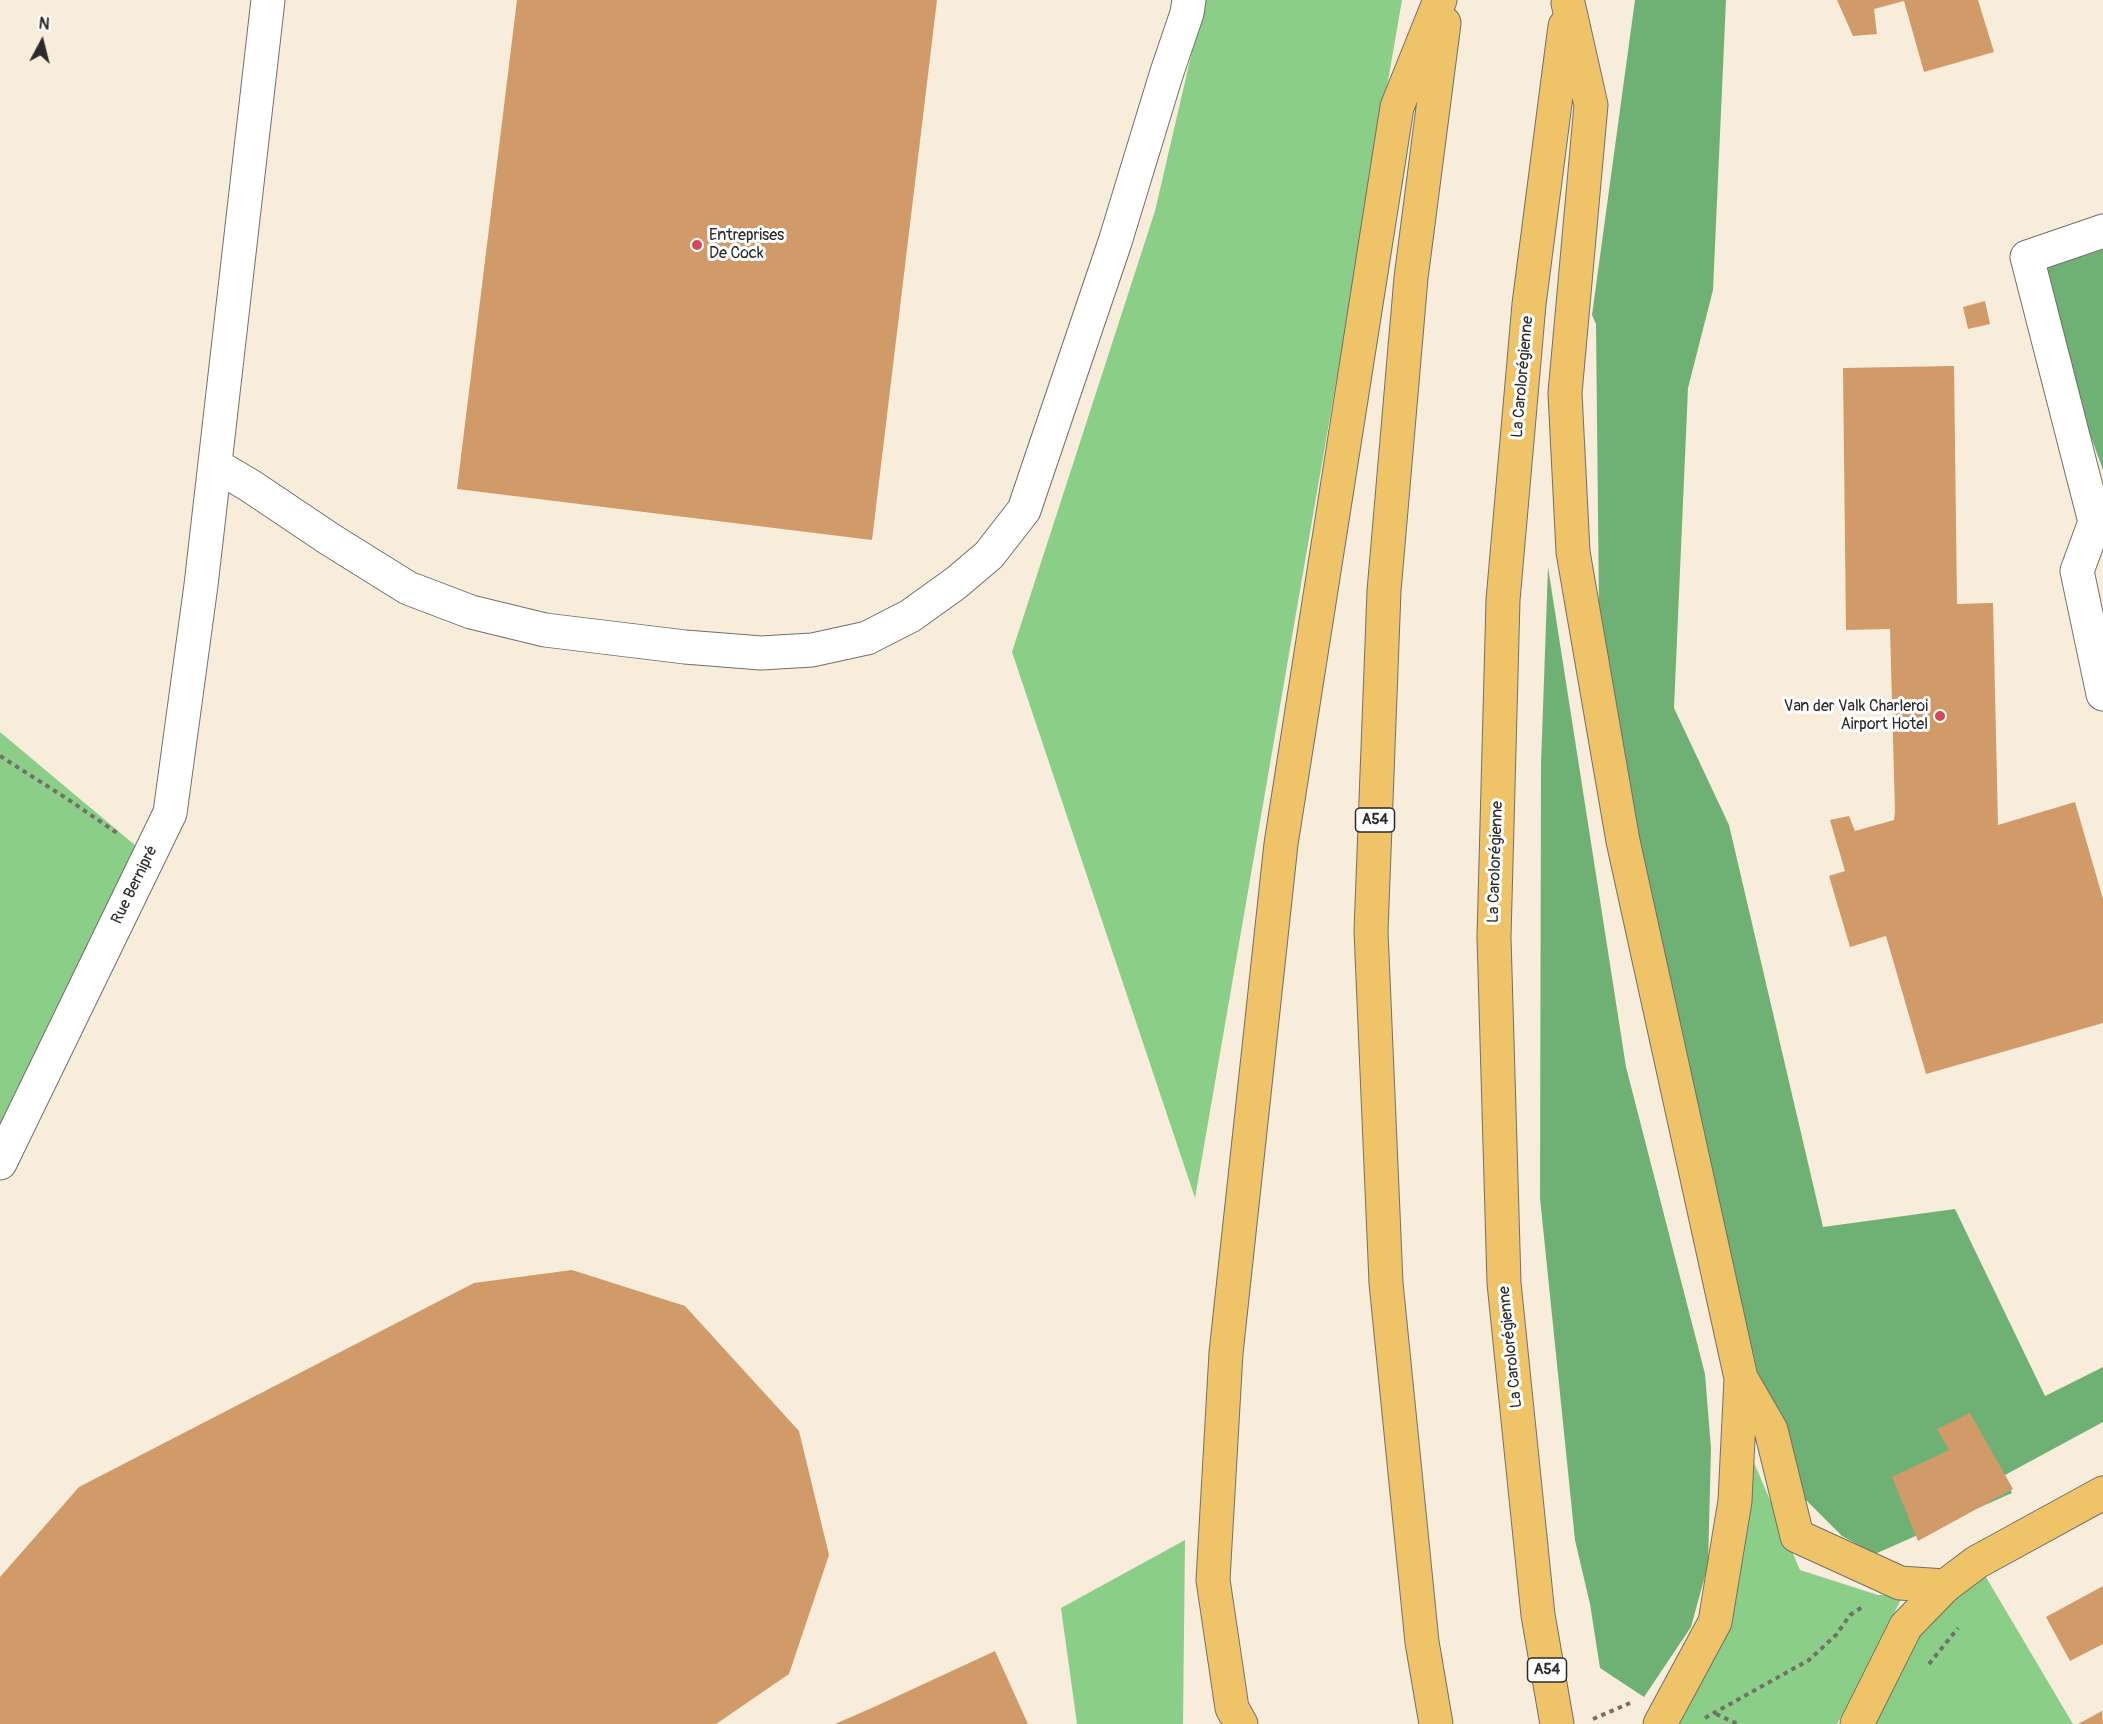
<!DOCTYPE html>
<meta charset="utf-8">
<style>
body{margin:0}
#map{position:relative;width:2103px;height:1724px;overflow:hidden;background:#f8ecdb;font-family:Pangolin,sans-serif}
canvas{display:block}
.north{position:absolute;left:12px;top:12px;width:60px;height:60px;-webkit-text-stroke:4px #fff;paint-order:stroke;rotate:7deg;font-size:16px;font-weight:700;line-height:24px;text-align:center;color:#2b2b2b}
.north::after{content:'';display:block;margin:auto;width:21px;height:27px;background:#2b2b2b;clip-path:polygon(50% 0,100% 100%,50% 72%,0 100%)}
</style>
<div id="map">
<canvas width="2103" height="1724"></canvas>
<div class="north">N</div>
</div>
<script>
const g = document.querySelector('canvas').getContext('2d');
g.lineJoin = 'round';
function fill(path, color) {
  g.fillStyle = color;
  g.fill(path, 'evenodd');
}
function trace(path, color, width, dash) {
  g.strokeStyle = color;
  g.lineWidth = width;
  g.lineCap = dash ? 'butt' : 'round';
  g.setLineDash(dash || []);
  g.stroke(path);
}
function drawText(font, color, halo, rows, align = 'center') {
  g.font = font + ' Pangolin,sans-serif';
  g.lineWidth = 6;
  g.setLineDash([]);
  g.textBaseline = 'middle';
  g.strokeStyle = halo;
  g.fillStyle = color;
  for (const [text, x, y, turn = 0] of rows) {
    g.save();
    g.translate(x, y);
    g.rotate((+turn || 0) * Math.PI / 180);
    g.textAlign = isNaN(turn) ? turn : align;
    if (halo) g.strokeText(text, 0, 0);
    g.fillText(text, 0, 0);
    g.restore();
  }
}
fill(new Path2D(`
 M 1204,0 L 1402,0 L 1195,1198 L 1012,652 L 1155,211 Z
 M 0,732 L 136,846 L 0,1159 Z
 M 1746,1444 L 1800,1570 L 1878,1595 L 1903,1595 L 1853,1697 L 1837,1724 L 1678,1724 Z
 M 1185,1540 L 1183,1724 L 1077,1724 L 1061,1608 Z
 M 1977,1562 L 2073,1724 L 1853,1724 L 1923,1608 Z`), '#8ace88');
fill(new Path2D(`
 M 1635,0 L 1726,0 L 1713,290 L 1688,388 L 1674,708 L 1729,825 L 1823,1227 L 1955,1209 L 2045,1396 L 2103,1367 L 2103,1422 L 2005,1475 L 2012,1493 L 1875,1554 L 1842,1536 L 1782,1476 L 1600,705 L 1596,324 L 1592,315 Z
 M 2103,248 L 2103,470 L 2031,271 Z
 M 1548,567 L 1626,1067 L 1705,1374 L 1711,1449 L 1708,1565 L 1691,1627 L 1644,1697 L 1600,1668 L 1590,1604 L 1575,1540 L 1540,1198 L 1541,764 Z`), '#6fb174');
fill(new Path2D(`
 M 517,0 L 937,0 L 872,540 L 457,489 Z
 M 1837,0 L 1978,0 L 1994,52 L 1924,72 L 1904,1 L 1874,9 L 1877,34 L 1853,36 Z
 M 1985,301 L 1990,324 L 1968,329 L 1963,307 Z
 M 1954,366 L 1957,604 L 1993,603 L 1998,825 L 2075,802 L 2103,899 L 2103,1023 L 1926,1074 L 1886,936 L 1850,947 L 1829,876 L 1845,871 L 1830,820 L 1849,816 L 1855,831 L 1894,820 L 1895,811 L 1890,629 L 1846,630 L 1843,368 Z
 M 572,1270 L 685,1306 L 799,1431 L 829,1555 L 789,1674 L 716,1724 L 0,1724 L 0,1577 L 79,1487 L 474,1283 Z
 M 1970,1413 L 2013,1489 L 1918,1541 L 1892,1477 L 1949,1450 L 1937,1429 Z
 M 2103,1586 L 2103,1644 L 2070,1661 L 2046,1617 Z
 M 995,1651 L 1028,1724 L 835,1724 L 874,1707 Z
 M 2102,1711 L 2103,1724 L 2078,1724 Z`), '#d19a69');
const minor = new Path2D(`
 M 2103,231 L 2027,257 L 2095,522 L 2077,571 L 2103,694
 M 215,465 L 249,485 L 331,540 L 408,588 L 471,612 L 545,630 L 685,647 L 761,653 L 812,650 L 867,638 L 910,616 L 956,583 L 989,555 L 1024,510 L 1115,242 L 1166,75 L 1187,13 L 1189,0
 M 0,1163 L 170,813 L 201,585 L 268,0`);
const major = new Path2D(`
 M 1857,1724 L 1906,1626 L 1945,1586 L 1977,1562 L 2103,1493`);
const highway = new Path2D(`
 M 1568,3 L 1591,105 L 1565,393 L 1573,552 L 1623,841 L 1741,1378 L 1735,1501 L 1715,1622 L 1660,1724
 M 1741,1378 L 1771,1430 L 1797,1536 L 1900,1583 L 1945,1586
 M 1241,1724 L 1232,1708 L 1213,1580 L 1226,1353 L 1281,844 L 1397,107 L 1440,0
 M 1436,1724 L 1422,1642 L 1386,1283 L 1371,931 L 1384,591 L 1411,278 L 1444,23
 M 1557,1724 L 1538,1615 L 1504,1283 L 1494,937 L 1503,600 L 1529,304 L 1565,26`);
trace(minor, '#736f69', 35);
trace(major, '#736f69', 35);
trace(highway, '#736f69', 35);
trace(new Path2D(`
 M 0,756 L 66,798 L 120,835
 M 1929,1664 L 1958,1628
 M 1716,1714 L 1738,1724
 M 1705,1718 L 1809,1660 L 1836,1635 L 1850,1615 L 1864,1606
 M 1593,1719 L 1630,1703`), '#736f69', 4, [4.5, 4.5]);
trace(minor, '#fff', 33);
trace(major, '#efc469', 33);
trace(highway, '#efc469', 33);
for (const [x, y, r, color] of [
 [697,245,6,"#d1495b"],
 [1940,716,6,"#d1495b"]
]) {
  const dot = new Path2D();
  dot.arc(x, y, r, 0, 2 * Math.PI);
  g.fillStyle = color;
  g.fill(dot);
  trace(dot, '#fff', 2);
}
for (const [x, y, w] of [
 [1375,820,39],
 [1547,1670,39]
]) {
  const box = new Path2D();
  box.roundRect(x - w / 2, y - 12, w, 24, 4.5);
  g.fillStyle = '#fff';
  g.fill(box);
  trace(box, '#2b2b2b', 1.5);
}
drawText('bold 15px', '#2b2b2b', null, [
 ["A54",1375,820],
 ["A54",1547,1670]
]);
drawText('16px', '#2b2b2b', '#fff', [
 ["Entreprises",709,236],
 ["De Cock",709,254],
 ["Van der Valk Charleroi",1928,707,"right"],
 ["Airport Hotel",1928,725,"right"]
], 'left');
drawText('16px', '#2b2b2b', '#fff', [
 ["La Carolorégienne",1523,377,-85],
 ["La Carolorégienne",1496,862,-88],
 ["Rue Bernipré",135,885,-64],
 ["La Carolorégienne",1511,1347,-96]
]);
</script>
